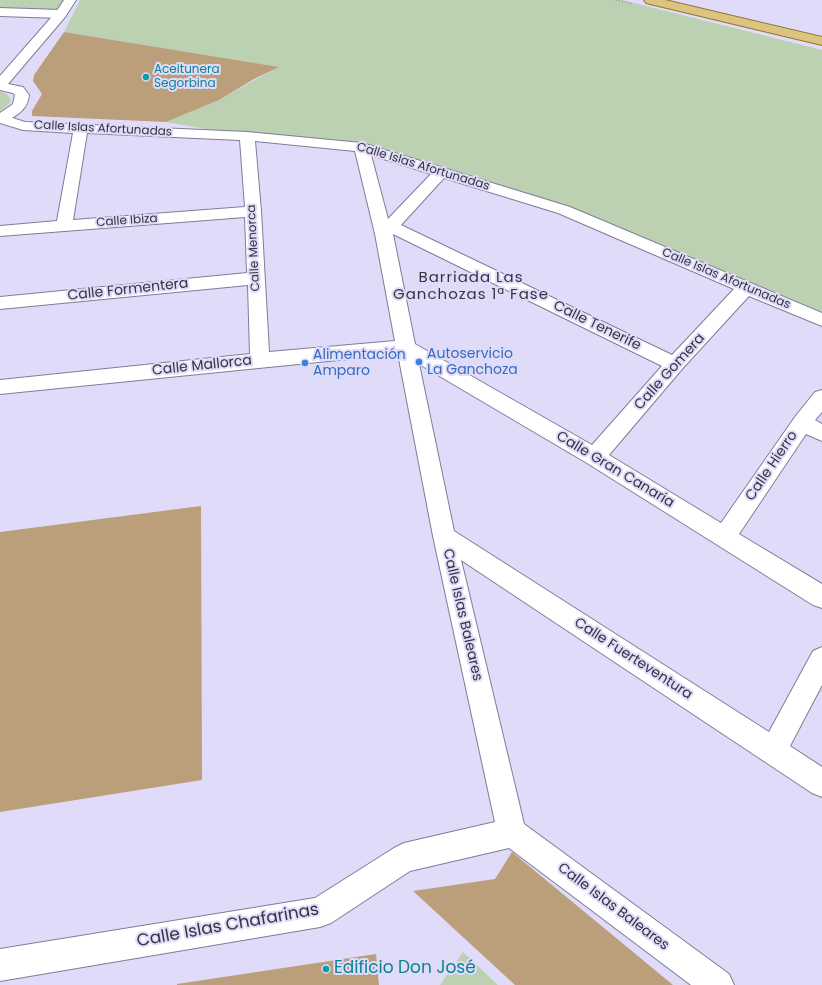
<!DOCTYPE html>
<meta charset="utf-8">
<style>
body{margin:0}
canvas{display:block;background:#dfdbf9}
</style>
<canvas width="822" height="985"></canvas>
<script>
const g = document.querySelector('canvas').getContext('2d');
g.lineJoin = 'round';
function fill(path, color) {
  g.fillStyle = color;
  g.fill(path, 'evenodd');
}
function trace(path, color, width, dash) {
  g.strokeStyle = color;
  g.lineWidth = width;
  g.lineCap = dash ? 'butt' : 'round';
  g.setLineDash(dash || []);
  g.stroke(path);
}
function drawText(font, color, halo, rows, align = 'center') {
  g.font = font + ' Poppins,sans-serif';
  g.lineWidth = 4;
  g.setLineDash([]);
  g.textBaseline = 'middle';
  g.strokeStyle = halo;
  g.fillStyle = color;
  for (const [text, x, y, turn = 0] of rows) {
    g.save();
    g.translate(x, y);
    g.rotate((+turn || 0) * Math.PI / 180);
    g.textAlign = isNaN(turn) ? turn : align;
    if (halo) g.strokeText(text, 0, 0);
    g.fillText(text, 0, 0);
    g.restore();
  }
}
fill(new Path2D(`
 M 0,0 L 70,0 L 61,14 L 0,12 Z
 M 80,0 L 622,0 L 822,50 L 822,320 L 564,210 L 362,147 L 247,136 L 166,122 L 219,100 L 278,67 L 64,32 Z
 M 0,91 L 7,94 L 11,100 L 9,104 L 0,111 Z
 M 463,952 L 498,985 L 440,985 Z`), '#bcd0b2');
fill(new Path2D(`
 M 64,32 L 279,67 L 254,79 L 219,100 L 166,122 L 32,116 L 32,111 L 42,94 L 33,81 L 34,75 Z
 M 201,506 L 202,780 L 0,812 L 0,532 Z
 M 512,852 L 673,985 L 515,985 L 413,891 L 495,879 Z
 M 376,954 L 379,985 L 177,985 L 177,984 Z`), '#ba9f7a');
const minor = new Path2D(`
 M 0,8 L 61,10 L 67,14 L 61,18 L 0,16 Z
 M 0,114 L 25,122 L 247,132 L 362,143 L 570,207 L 822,313 L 822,326 L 749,296 L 682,369 L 609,455 L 721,523 L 795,417 L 815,392 L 822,390 L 822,412 L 815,420 L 822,424 L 822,441 L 806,434 L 739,534 L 822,584 L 822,608 L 813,605 L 587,463 L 419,364 L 454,531 L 769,732 L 813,651 L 822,647 L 822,685 L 790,746 L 822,767 L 822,797 L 812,793 L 461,560 L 524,824 L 729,974 L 734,985 L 691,985 L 509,848 L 410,871 L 331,923 L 320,927 L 0,981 L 0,949 L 315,898 L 394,848 L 404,843 L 495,822 L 433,536 L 398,354 L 0,394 L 0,380 L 250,354 L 248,285 L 0,309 L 0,297 L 247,273 L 245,217 L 0,236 L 0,226 L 57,221 L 73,133 L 23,130 L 0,123 ZM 87,133 L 240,140 L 245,207 L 73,220 ZM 255,141 L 355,151 L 375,234 L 395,341 L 269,352 L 261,211 ZM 371,155 L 431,174 L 388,219 ZM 444,178 L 558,213 L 734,289 L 672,355 L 401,225 ZM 393,234 L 662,366 L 592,445 L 415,344 Z`);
const tertiary = new Path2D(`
 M 64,0 L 76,0 L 65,17 L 8,84 L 23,87 L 29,95 C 28,110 14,119 0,122 L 0,113 L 13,104 L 15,95 L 13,93 L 0,90 L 0,76 L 56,12 Z`);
const primary = new Path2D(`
 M 644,0 L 665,0 L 822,37 L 822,45 L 646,3 Z`);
trace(minor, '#807c98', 2);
trace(tertiary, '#807c98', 2);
trace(primary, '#917832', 2);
trace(new Path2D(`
 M 616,0 L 633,4`), '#9d9ab1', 1.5, [1, 2]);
fill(minor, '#fff');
fill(tertiary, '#fff');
fill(primary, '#dac480');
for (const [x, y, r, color] of [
 [146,77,4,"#0f9aa8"],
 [419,362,4,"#3f7fe0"],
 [305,363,4,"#3f7fe0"],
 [326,969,4,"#0f9aa8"]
]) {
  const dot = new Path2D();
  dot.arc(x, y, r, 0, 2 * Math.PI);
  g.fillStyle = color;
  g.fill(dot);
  trace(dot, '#dfdbf9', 1.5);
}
drawText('12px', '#0d838f', '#dfdbf9', [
 ["Aceitunera",154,70],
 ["Segorbina",154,84]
], 'left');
drawText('12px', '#353440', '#dfdbf9', [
 ["Calle Islas Afortunadas",103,129,3],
 ["Calle Islas Afortunadas",423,167,17],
 ["Calle Ibiza",127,221,-4],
 ["Calle Menorca",254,248,-93],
 ["Calle Islas Afortunadas",726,279,23]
]);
drawText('14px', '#353440', '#dfdbf9', [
 ["Calle Formentera",128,290,-6],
 ["Calle Tenerife",597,326,26],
 ["Calle Mallorca",202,366,-6],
 ["Calle Gomera",670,372,-48],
 ["Calle Hierro",772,466,-56],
 ["Calle Gran Canaria",615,470,31],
 ["Calle Islas Baleares",462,615,77],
 ["Calle Fuerteventura",633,659,33],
 ["Calle Islas Baleares",613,907,37]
]);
drawText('14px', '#366cbe', '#dfdbf9', [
 ["Autoservicio",427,354],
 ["La Ganchoza",427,370],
 ["Alimentación",313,355],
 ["Amparo",313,371]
], 'left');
g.letterSpacing = '1px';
drawText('15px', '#353440', '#dfdbf9', [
 ["Barriada Las",471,278],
 ["Ganchozas 1ª Fase",471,295]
]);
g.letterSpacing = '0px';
drawText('17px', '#353440', '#dfdbf9', [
 ["Calle Islas Chafarinas",228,926,-10]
]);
drawText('17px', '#0d838f', '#dfdbf9', [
 ["Edificio Don José",334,969]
], 'left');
</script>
